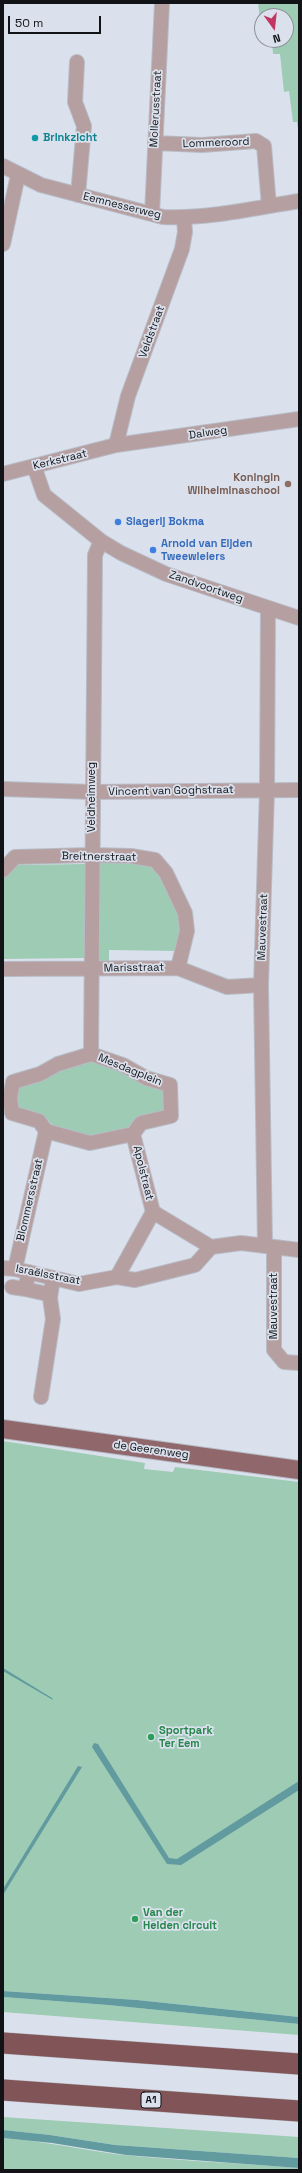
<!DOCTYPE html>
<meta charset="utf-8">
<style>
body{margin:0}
#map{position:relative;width:302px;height:2173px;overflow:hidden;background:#dbe1ec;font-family:"Space Grotesk",sans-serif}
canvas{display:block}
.frame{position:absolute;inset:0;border:4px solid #111317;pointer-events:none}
.north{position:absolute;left:254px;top:8px;width:40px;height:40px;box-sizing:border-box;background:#dbe1ec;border:1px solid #8a8f97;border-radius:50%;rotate:165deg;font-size:11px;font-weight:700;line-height:16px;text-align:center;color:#111317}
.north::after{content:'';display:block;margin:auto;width:14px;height:18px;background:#c43662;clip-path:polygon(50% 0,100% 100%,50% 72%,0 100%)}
.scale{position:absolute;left:8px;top:16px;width:93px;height:18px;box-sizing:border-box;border:2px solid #111317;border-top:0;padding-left:5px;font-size:12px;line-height:14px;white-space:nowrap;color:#111317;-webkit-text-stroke:3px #dbe1ec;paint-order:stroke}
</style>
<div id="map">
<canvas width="302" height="2173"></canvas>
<div class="frame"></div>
<div class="north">N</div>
<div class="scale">50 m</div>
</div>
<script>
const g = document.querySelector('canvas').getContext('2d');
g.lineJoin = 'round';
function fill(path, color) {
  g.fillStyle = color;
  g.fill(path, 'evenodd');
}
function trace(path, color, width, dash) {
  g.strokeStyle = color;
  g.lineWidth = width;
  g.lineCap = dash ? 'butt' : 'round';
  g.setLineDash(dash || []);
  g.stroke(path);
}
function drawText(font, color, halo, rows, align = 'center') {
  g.font = font + ' "Space Grotesk",sans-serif';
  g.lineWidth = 3.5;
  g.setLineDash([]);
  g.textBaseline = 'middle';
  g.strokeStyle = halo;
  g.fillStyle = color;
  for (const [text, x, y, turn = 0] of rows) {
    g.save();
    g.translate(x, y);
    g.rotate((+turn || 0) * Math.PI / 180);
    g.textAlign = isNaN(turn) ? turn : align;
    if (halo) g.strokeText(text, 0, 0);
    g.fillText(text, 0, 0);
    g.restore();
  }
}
fill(new Path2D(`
 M 258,3 L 299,3 L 299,136 L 297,122 L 293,122 L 289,91 L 284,92 L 280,54 L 273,54 L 272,40 L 286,40 L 286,16 L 262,16 L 262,35 Z
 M 101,859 L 140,861 L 157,868 L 181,920 L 177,951 L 109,950 L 109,963 L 98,964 L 96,864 Z
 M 86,864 L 85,958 L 3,959 L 3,879 L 16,865 Z
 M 88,1059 L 164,1087 L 167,1109 L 131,1130 L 95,1139 L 55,1130 L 48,1120 L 18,1112 L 16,1086 Z
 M 3,1441 L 145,1463 L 144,1469 L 173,1472 L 175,1467 L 299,1482 L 299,2017 L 137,2000 L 3,1991 Z
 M 3,1997 L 108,2005 L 299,2024 L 299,2035 L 3,2012 Z
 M 3,2117 L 299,2137 L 299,2158 L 115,2145 L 50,2135 L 3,2130 Z
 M 3,2138 C 44,2141 83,2150 123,2155 C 182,2161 241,2163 299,2168 L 299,2170 L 3,2170 Z`), '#9dcbb4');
fill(new Path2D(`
 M 3,1668 L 52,1698 L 53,1700 L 3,1671 Z
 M 94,1743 L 98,1744 L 169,1858 L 177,1859 L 299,1781 L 299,1790 L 181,1865 L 167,1864 L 92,1747 Z
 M 78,1766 L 82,1767 L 3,1895 L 3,1889 Z
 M 3,1991 L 137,2000 L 299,2017 L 299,2024 L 108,2005 L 3,1997 Z
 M 3,2130 L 50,2135 L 115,2145 L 299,2158 L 299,2168 L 126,2155 L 52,2143 L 3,2138 Z`), '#619a9f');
const minor = new Path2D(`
 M 77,62 L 75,102 L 84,126 L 78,195
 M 155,143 L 202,145 L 256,141 L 264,146 L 269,206
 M 3,166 L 41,185 L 163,217 C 209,219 254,208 299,201
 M 152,214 L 162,3
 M 3,244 L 18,175
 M 116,445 L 128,396 L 182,249 L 185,232 L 184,218
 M 34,466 L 44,495 L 101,541 L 121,553 L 166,574 L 299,618
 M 3,474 L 116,445 L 299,419
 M 3,789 L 92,792 L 299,790
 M 3,870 L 15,857 L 92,855 L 131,856 L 155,860 L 166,873 L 185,913 L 187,931 L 178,968
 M 3,969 L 178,968 L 227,987 L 261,985
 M 91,1054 L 95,555 L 101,541
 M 91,1054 L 123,1065 L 146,1078 L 170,1085 L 171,1116 L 141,1123 L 133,1134 L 90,1143 L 46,1131 L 39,1121 L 12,1113 L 10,1098 L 13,1082 L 40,1074 L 58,1064 Z
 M 133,1134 L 153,1212 L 211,1247
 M 265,1245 L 261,985 L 267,790 L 268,608
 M 274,1247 L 274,1350 L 284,1362 L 299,1363
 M 3,1268 L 15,1269 L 79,1284 L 117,1277 L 135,1280 L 195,1265 L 211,1247 L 241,1243 L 299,1250
 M 15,1269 L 46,1131
 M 117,1277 L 153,1212
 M 12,1287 L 25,1289 L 29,1272
 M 25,1289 L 43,1293
 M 41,1397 L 53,1319 L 50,1298 L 53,1278`);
const major = new Path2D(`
 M 3,1429 L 299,1470`);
const highway = new Path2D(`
 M 3,2043 L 299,2064
 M 3,2090 L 299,2111`);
trace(minor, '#b7bcc6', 16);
trace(major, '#b7bcc6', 20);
trace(highway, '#b7bcc6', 22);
trace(minor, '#b69fa0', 14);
trace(major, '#90686b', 18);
trace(highway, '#815458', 21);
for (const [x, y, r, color] of [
 [35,138,4,"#0f9aa8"],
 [288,484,4,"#8d6e63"],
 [118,522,4,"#3f7fe0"],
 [153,550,4,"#3f7fe0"],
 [151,1737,4,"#2e9e5b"],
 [135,1919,4,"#2e9e5b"]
]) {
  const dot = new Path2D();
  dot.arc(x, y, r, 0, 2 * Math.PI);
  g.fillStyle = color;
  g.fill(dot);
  trace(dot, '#dbe1ec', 1.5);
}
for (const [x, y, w] of [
 [151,2100,20]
]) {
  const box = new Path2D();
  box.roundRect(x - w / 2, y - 8, w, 16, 3);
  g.fillStyle = '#dbe1ec';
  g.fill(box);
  trace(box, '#111317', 1);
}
drawText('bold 10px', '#111317', null, [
 ["A1",151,2100]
]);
drawText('11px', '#111317', '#dbe1ec', [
 ["Mollerusstraat",156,109,-87],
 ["Lommeroord",216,143,-2],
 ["Eemnesserweg",122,206,14],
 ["Veldstraat",152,332,-70],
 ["Dalweg",208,433,-8],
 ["Kerkstraat",60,460,-14],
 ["Zandvoortweg",206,587,19],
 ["Vincent van Goghstraat",171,791,-1],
 ["Veldheimweg",92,797,-90],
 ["Breitnerstraat",99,857,1],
 ["Mauvestraat",263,927,-88],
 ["Marisstraat",134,968,-1],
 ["Mesdagplein",130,1070,22],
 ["Apolstraat",143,1173,76],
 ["Blommersstraat",30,1200,-77],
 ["Israëlsstraat",48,1275,11],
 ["Mauvestraat",274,1306,-90],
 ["de Geerenweg",151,1450,8]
]);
drawText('bold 11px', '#0d838f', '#dbe1ec', [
 ["Brinkzicht",43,138]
], 'left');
drawText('bold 11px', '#785e54', '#dbe1ec', [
 ["Koningin",280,478],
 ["Wilhelminaschool",280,491]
], 'right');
drawText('bold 11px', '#366cbe', '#dbe1ec', [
 ["Slagerij Bokma",126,522],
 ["Arnold van Eijden",161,544],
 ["Tweewielers",161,557]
], 'left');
drawText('bold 11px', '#27864d', '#dbe1ec', [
 ["Sportpark",159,1731],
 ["Ter Eem",159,1744],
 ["Van der",143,1913],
 ["Heiden circuit",143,1926]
], 'left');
</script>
